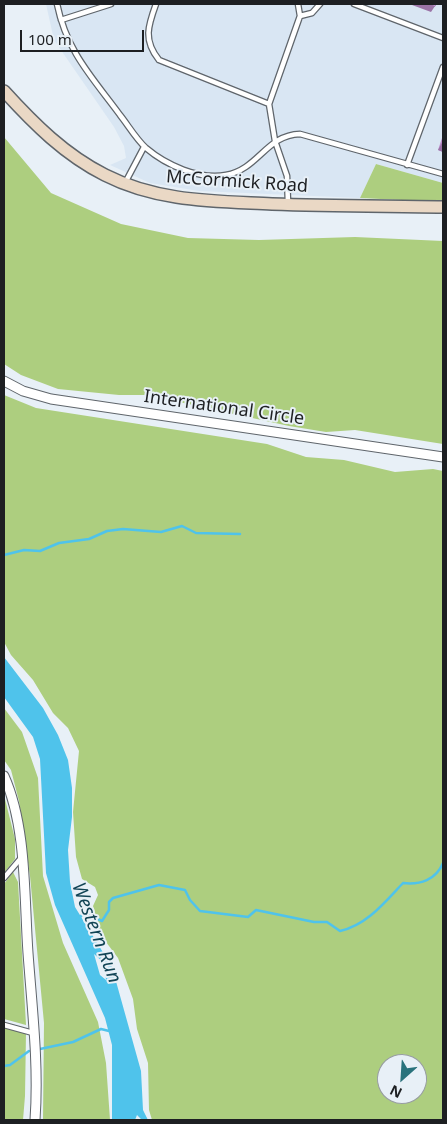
<!DOCTYPE html>
<style>
body{margin:0}
#map{position:relative;width:447px;height:1124px;overflow:hidden;background:#e8f0f7;font-family:"Noto Sans",sans-serif}
canvas{display:block}
.frame{position:absolute;inset:0;border:5px solid #1d1f22;pointer-events:none}
.north{position:absolute;left:377px;top:1054px;width:50px;height:50px;box-sizing:border-box;background:#e8f0f7;border:1px solid #979ca2;border-radius:50%;rotate:206deg;font-size:14px;font-weight:700;line-height:20px;text-align:center;color:#1d1f22}
.north::after{content:'';display:block;margin:auto;width:18px;height:22px;background:#29727c;clip-path:polygon(50% 0,100% 100%,50% 72%,0 100%)}
.scale{position:absolute;left:20px;top:30px;width:124px;height:22px;box-sizing:border-box;border:2px solid #1d1f22;border-top:0;padding-left:6px;font-size:15px;line-height:18px;white-space:nowrap;color:#1d1f22;-webkit-text-stroke:4px #e8f0f7;paint-order:stroke}
</style>
<div id="map">
<canvas width="447" height="1124"></canvas>
<div class="frame"></div>
<div class="north">N</div>
<div class="scale">100 m</div>
</div>
<script>
const g = document.querySelector('canvas').getContext('2d');
g.lineJoin = 'round';
function fill(path, color) {
  g.fillStyle = color;
  g.fill(path, 'evenodd');
}
function trace(path, color, width, dash) {
  g.strokeStyle = color;
  g.lineWidth = width;
  g.lineCap = dash ? 'butt' : 'round';
  g.setLineDash(dash || []);
  g.stroke(path);
}
function drawText(font, color, halo, rows, align = 'center') {
  g.font = font + ' "Noto Sans",sans-serif';
  g.lineWidth = 4;
  g.setLineDash([]);
  g.textBaseline = 'middle';
  g.strokeStyle = halo;
  g.fillStyle = color;
  for (const [text, x, y, turn = 0] of rows) {
    g.save();
    g.translate(x, y);
    g.rotate((+turn || 0) * Math.PI / 180);
    g.textAlign = isNaN(turn) ? turn : align;
    if (halo) g.strokeText(text, 0, 0);
    g.fillText(text, 0, 0);
    g.restore();
  }
}
fill(new Path2D(`
 M 46,4 L 443,4 L 443,183 L 376,164 L 360,198 L 199,191 L 150,183 L 110,165 L 126,158 L 124,146 L 114,127 L 54,40 Z`), '#d9e6f3');
fill(new Path2D(`
 M 4,137 L 51,193 L 121,224 L 188,238 L 259,240 L 355,237 L 443,241 L 443,444 L 355,430 L 326,432 L 289,426 L 147,395 L 119,395 L 58,389 L 21,375 L 4,364 Z
 M 376,164 L 443,183 L 443,202 L 360,198 Z
 M 4,395 L 36,408 L 267,444 L 306,457 L 344,460 L 395,472 L 433,469 L 443,471 L 443,1120 L 152,1120 L 149,1110 L 148,1063 L 137,1029 L 133,999 L 118,958 L 100,934 L 93,906 L 98,895 L 95,887 L 82,879 L 76,857 L 73,812 L 79,751 L 68,728 L 53,713 L 33,680 L 11,655 L 4,642 ZM 387,1064 L 417,1064 L 417,1094 L 387,1094 Z
 M 4,708 L 22,732 L 38,778 L 43,876 L 63,943 L 98,1022 L 106,1063 L 110,1120 L 43,1120 L 44,1023 L 30,876 L 19,801 L 11,770 L 4,760 Z
 M 4,795 L 15,839 L 15,859 L 4,873 Z
 M 13,872 L 18,882 L 26,1025 L 4,1019 L 4,884 Z
 M 4,1028 L 26,1033 L 25,1096 L 23,1120 L 4,1120 Z`), '#adce7f');
fill(new Path2D(`
 M 4,657 L 43,708 L 58,735 L 68,760 L 72,788 L 72,817 L 68,850 L 70,882 L 75,907 L 112,967 L 141,1071 L 143,1110 L 148,1120 L 142,1120 L 137,1115 L 135,1120 L 112,1120 L 112,1045 L 105,1018 L 55,905 L 46,873 L 40,759 L 33,737 L 4,697 ZM 94,954 L 104,963 L 106,980 L 100,975 Z`), '#4fc3eb');
trace(new Path2D(`
 M 4,555 L 24,550 L 40,551 L 59,543 L 89,539 L 107,531 L 123,529 L 161,532 L 182,526 L 196,533 L 240,534
 M 78,919 L 84,913 L 102,921 L 109,910 L 109,902 L 113,898 L 159,885 L 185,890 L 190,900 L 200,911 L 248,917 L 256,910 L 314,922 L 327,922 L 340,931 C 367,925 385,902 403,883 C 420,885 436,880 443,863
 M 40,1049 L 73,1042 L 101,1029 L 109,1031
 M 4,1066 L 10,1065 L 29,1051`), '#4fc3eb', 2.5);
const lane = new Path2D(`
 M 57,4 C 67,52 92,77 120,115 C 128,125 136,139 146,148 C 166,165 199,180 226,175 C 259,169 266,135 300,134 L 443,174
 M 156,4 C 148,26 143,40 159,60 L 269,104
 M 354,4 L 443,38
 M 300,16 L 312,13 L 320,4
 M 61,20 L 111,4
 M 407,165 L 443,67
 M 125,183 L 144,147
 M 288,203 L 287,176 L 275,141 L 269,104 L 300,16 L 298,4
 M 4,878 L 21,858
 M 4,1025 L 33,1033`);
const street = new Path2D(`
 M 4,381 L 23,391 L 51,399 L 443,457
 M 4,776 C 27,827 24,897 28,953 C 32,1008 39,1065 35,1120`);
const secondary = new Path2D(`
 M 4,91 C 34,124 65,155 105,175 C 158,202 215,201 272,204 C 329,206 386,206 443,207`);
trace(lane, '#5f656b', 7);
trace(street, '#5f656b', 11);
trace(secondary, '#5f656b', 14);
trace(lane, '#fff', 4.5);
trace(street, '#fff', 9);
trace(secondary, '#ead8c5', 11);
fill(new Path2D(`
 M 443,135 L 443,152 L 438,150 Z`), '#be8ecd');
fill(new Path2D(`
 M 414,4 L 429,4 L 435,6 L 431,12 L 412,5 Z
 M 443,141 L 443,152 L 438,150 Z`), '#9b74a7');
const building = new Path2D(`
 M 429,4 L 436,4 L 435,6 Z`);
fill(building, '#dda5ee');
trace(building, '#9b74a7', 1);
drawText('18px', '#1d1f22', '#e8f0f7', [
 ["McCormick Road",237,182,4],
 ["International Circle",224,408,8]
]);
drawText('italic 19px', '#124455', '#e8f0f7', [
 ["Western Run",96,933,69]
]);
</script>
